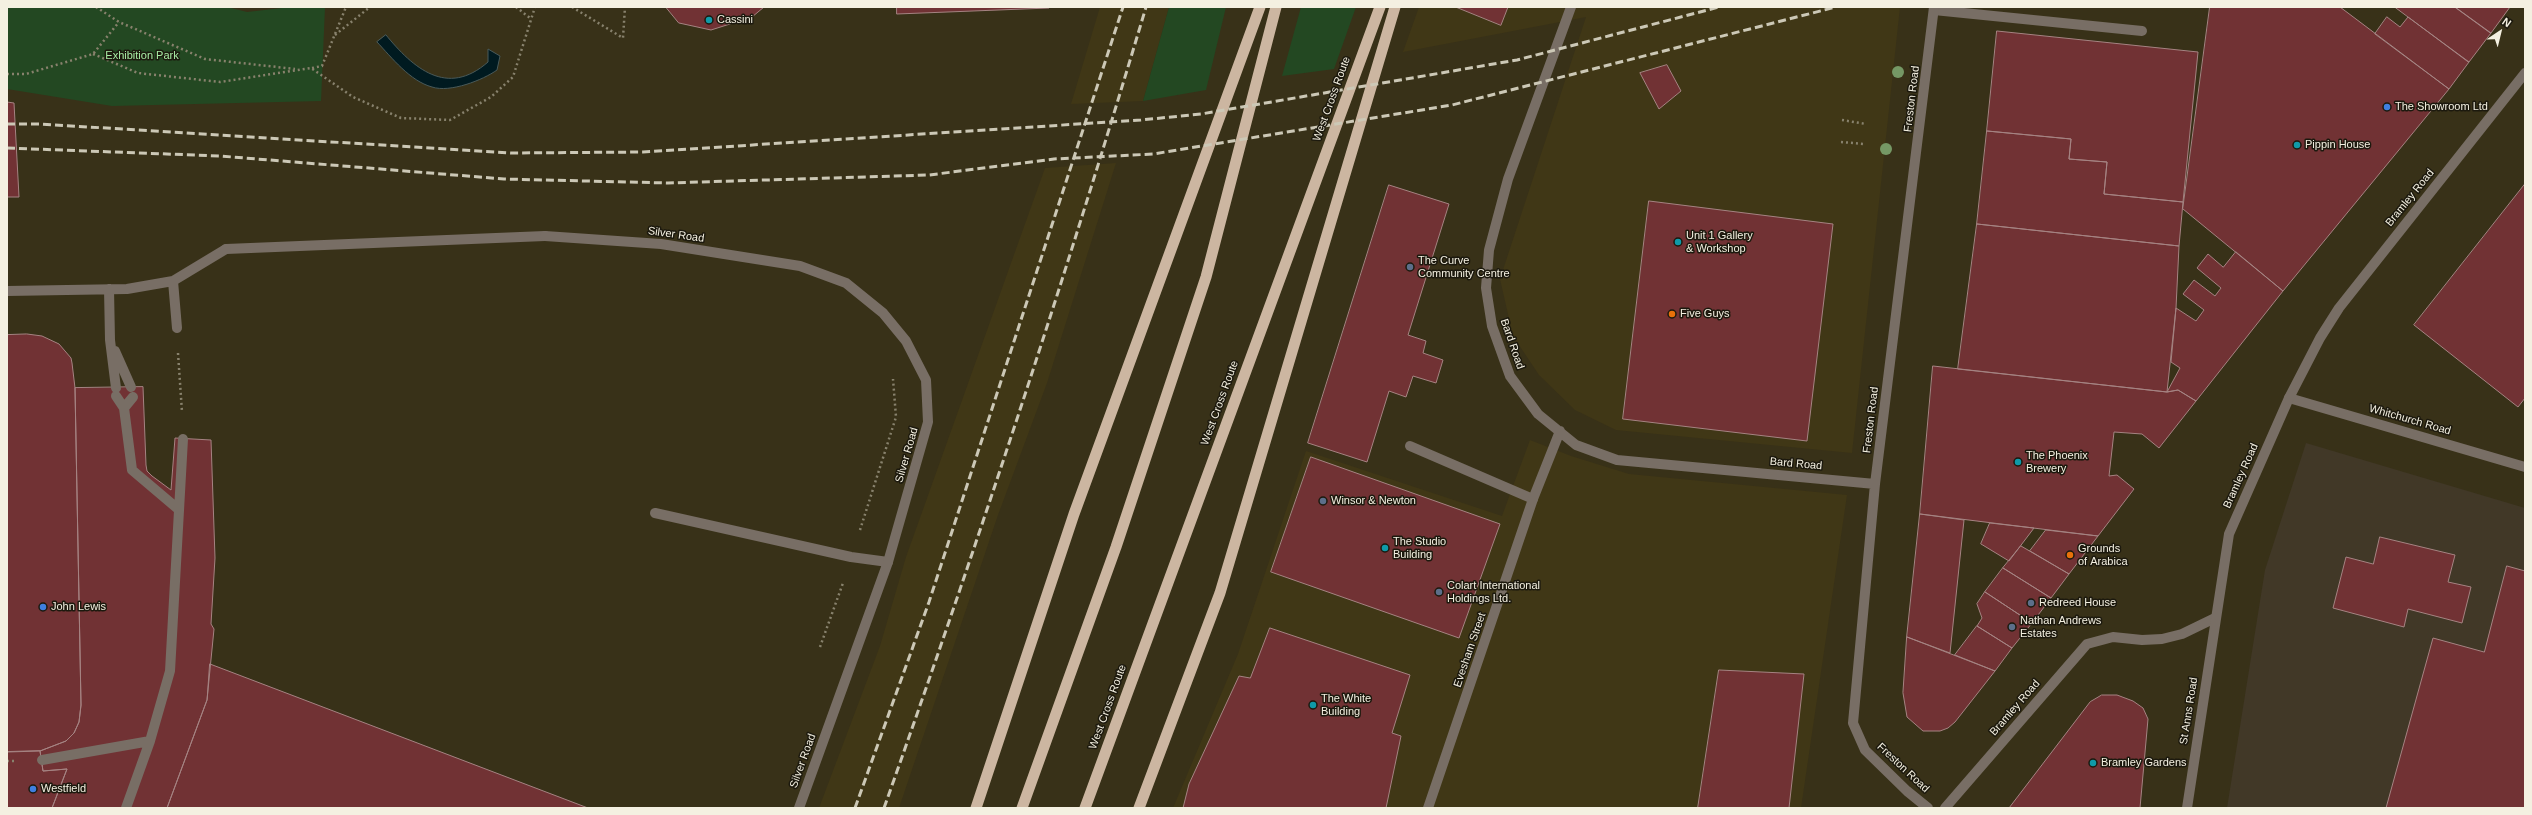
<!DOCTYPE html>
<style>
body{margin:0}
#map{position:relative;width:2532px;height:815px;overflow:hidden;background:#383118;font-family:Arial,sans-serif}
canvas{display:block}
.frame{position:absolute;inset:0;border:8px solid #f4f0e1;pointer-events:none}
.north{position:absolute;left:2480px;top:12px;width:40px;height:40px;-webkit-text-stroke:3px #1c190e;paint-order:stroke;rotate:35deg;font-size:11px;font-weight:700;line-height:16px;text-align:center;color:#f4f0e1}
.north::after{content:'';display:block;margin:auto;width:14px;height:18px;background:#f4f0e1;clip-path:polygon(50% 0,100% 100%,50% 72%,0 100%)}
</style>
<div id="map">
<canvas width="2532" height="815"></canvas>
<div class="frame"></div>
<div class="north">N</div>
</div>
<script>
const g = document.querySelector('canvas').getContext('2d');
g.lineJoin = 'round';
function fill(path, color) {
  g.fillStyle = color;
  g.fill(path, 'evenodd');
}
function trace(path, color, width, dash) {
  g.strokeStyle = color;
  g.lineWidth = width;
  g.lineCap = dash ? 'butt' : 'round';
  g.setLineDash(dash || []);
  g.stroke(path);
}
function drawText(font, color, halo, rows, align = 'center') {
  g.font = font + ' Arial,sans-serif';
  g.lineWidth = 3;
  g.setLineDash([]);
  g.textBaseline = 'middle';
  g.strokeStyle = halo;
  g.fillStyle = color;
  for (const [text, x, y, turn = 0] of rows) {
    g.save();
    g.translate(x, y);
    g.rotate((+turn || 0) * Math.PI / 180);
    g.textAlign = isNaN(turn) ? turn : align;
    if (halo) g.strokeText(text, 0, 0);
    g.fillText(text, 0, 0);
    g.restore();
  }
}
fill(new Path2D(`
 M 1100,7 L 1169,7 L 1143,101 L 1071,104 Z
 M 1419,7 L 1900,7 L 1852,453 L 1616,430 L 1575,410 L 1539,375 L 1513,336 L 1500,279 L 1586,17 L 1403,52 Z
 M 1116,163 L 1047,383 L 998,515 L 899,808 L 819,808 L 880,646 L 906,557 L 1045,168 Z
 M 1530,440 L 1571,456 L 1629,474 L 1847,495 L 1801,808 L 1173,808 L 1238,654 L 1306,451 L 1502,516 Z`), '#403716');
fill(new Path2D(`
 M 2306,443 L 2525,508 L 2525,808 L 2227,808 L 2265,570 Z`), '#413827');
fill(new Path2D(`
 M 7,7 L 227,7 L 247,12 L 291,7 L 325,7 L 321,101 L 112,106 L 7,89 Z
 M 1169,7 L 1226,7 L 1206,90 L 1143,101 Z
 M 1301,7 L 1356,7 L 1334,69 L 1282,76 Z`), '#234822');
const water = new Path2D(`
 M 386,35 C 413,68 447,98 488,62 L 488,49 L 500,56 L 497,70 C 483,80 450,93 432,87 C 410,81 392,58 377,42 Z`);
fill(water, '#001a20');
trace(water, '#495a5a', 1);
const building = new Path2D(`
 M 666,7 L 764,7 L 752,17 L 711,30 L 679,23 Z
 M 897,7 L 1049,7 L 1049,8 L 897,14 Z
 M 1456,7 L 1508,7 L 1501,25 Z
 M 2210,7 L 2340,7 L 2449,89 L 2283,291 L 2183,209 Z
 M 2395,7 L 2455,7 L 2491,33 L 2469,62 Z
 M 2455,7 L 2510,7 L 2491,33 Z
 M 2387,17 L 2400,27 L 2408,17 L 2469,62 L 2449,89 L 2375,34 Z
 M 1997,31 L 2198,52 L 2183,202 L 2104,194 L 2107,162 L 2069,159 L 2071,139 L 1987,131 Z
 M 1667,65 L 1681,91 L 1659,109 L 1640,73 Z
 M 7,102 L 14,103 L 19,197 L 7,197 Z
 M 1987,131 L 2071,139 L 2069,159 L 2107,162 L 2104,194 L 2183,202 L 2179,246 L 1977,224 Z
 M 2525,184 L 2525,398 L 2518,407 L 2414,325 Z
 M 1389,185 L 1449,204 L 1408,335 L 1426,341 L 1423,353 L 1443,360 L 1436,383 L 1413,376 L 1406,397 L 1389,391 L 1367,462 L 1308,443 Z
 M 1649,201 L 1833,224 L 1807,441 L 1623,419 Z
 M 1977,224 L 2179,246 L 2176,308 L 2167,392 L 1958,369 Z
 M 2236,252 L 2283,291 L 2196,401 L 2178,390 L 2167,392 L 2180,368 L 2171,362 L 2176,308 L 2196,321 L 2204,310 L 2183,294 L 2194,280 L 2215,296 L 2221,288 L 2197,268 L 2208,254 L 2223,267 Z
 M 27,334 L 42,336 L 59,344 L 71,358 L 72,363 L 75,388 L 81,705 L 79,722 L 74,733 L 66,741 L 40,751 L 7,752 L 7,335 Z
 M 1933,366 L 2167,392 L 2178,390 L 2196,401 L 2159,448 L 2142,434 L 2114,432 L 2109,476 L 2117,475 L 2134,489 L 2098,536 L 1920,514 Z
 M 143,387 L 146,465 L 147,471 L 152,476 L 171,490 L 175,438 L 211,440 L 215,558 L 211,624 L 214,629 L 207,700 L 167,808 L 52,808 L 67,769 L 43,771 L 40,751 L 66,741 L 74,733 L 79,722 L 81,705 L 75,388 Z
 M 1311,457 L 1500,524 L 1459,638 L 1271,572 Z
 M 1920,514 L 1964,520 L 1950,653 L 1907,637 Z
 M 1990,523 L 2034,528 L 2009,561 L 1981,544 Z
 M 2046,530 L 2098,536 L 2069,574 L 2030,551 Z
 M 2380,537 L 2455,555 L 2448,582 L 2471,587 L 2462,623 L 2408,609 L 2404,627 L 2333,608 L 2346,557 L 2373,564 Z
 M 2021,546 L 2069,574 L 2051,598 L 2003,568 Z
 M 2507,566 L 2525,571 L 2525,808 L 2386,808 L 2433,638 L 2484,652 Z
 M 2003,568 L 2051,598 L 2032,623 L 1985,592 Z
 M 1985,592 L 2032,623 L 2012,648 L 1977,626 L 1982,618 L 1977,604 Z
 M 1977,626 L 2012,648 L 1995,671 L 1955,655 Z
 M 1270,628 L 1410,675 L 1392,733 L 1401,736 L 1386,808 L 1183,808 L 1189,784 L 1239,676 L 1250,678 Z
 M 1907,637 L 1995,671 L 1955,722 L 1948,728 L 1940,731 L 1923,731 L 1907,717 L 1903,693 Z
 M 210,664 L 588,808 L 167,808 L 207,700 Z
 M 1719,670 L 1804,674 L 1789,808 L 1698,808 Z
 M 2102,695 L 2117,695 L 2133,701 L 2143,708 L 2148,719 L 2140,808 L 2009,808 L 2090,702 Z
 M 40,751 L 43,771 L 67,769 L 52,808 L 7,808 L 7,752 Z`);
fill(building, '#713234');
trace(building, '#a58382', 1);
trace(new Path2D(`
 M 96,7 L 119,22 L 205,59 L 295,69
 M 516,7 L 530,18
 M 572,7 L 623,38 L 625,7
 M 335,35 L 370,7
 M 93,54 L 138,73 L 220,82 L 311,68 L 353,97 L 401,118 L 450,120 L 491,97 L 513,77 L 535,7
 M 312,68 L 322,66 L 346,7
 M 7,74 L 26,74 L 93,54 L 119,22
 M 1842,120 L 1866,124
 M 1841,142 L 1864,144
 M 178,353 L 182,412
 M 860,530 L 896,417 L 893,379
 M 820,647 L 843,583
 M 7,761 L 14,761`), '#88826d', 2.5, [2, 3]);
trace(new Path2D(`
 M 1934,10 L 2142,31
 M 226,249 L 545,236
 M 1410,446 L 1533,499
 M 655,513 L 851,557 L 888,562`), '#786e65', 10);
trace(new Path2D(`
 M 173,281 L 177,328
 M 109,289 L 110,340 L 116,388
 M 7,291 L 127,289 L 173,281 L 226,249
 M 115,351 L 131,387
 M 116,396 L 124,408 L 132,470 L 178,509
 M 124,408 L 133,397
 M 42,760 L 150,741
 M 126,808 L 150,741 L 170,671 L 183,439`), '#786e65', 10);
trace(new Path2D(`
 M 1571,7 L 1508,179 L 1489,250 L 1486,288 L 1492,326 L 1510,376 L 1538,414 L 1576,445 L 1617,460 L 1875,484
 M 545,236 L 661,244 L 800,266 L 846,283 L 883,313 L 906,341 L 926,380 L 928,422 L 888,562 L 799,808
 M 2289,398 L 2525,467
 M 1428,808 L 1533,499 L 1560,431
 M 1928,808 L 1907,791 L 1865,750 L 1853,723 L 1875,484 L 1934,7
 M 1945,808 L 2087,644 L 2113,637 L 2142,640 L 2162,639 L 2182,634 L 2215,618`), '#786e65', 10);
trace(new Path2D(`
 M 2187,808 L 2229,534 L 2289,398 L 2320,338 L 2339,308 L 2525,73`), '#786e65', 10);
trace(new Path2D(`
 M 976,808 L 1074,514 L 1260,7
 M 1022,808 L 1116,547 L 1206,277 L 1276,7
 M 1085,808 L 1380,7
 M 1139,808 L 1220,593 L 1395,7`), '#ccb6a1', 11);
trace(new Path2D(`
 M 7,124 L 40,124 L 511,153 L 643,152 L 1141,120 L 1201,114 L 1517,60 L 1719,7
 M 7,148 L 220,156 L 504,179 L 668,183 L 929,175 L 1054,159 L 1153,154 L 1452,105 L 1836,7
 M 855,808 L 929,602 L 1123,7
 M 884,808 C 978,543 1066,276 1146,7`), '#ccc8b6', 3, [8, 4]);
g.fillStyle = '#759865';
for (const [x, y] of [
 [1898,72],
 [1886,149]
]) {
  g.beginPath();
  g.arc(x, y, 6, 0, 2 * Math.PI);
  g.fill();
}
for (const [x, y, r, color] of [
 [709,20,4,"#0f9aa8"],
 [2387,107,4,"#3f7fe0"],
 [2297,145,4,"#0f9aa8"],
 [1678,242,4,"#0f9aa8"],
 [1410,267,4,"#5c6f8a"],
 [1672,314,4,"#e8710a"],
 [2018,462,4,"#0f9aa8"],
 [1323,501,4,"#5c6f8a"],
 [1385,548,4,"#0f9aa8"],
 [2070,555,4,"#e8710a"],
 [1439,592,4,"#5c6f8a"],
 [2031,603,4,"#5c6f8a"],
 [43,607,4,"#3f7fe0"],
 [2012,627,4,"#5c6f8a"],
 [1313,705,4,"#0f9aa8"],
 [2093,763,4,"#0f9aa8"],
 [33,789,4,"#3f7fe0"]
]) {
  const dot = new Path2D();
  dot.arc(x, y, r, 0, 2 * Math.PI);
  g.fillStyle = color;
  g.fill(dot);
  trace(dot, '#1c190e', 1.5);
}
drawText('11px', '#f4f0e1', '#1c190e', [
 ["Cassini",717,20],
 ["The Showroom Ltd",2395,107],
 ["Pippin House",2305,145],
 ["Unit 1 Gallery",1686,236],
 ["& Workshop",1686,249],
 ["The Curve",1418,261],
 ["Community Centre",1418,274],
 ["Five Guys",1680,314],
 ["The Phoenix",2026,456],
 ["Brewery",2026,469],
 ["Winsor & Newton",1331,501],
 ["The Studio",1393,542],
 ["Building",1393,555],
 ["Grounds",2078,549],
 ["of Arabica",2078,562],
 ["Colart International",1447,586],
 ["Holdings Ltd.",1447,599],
 ["Redreed House",2039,603],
 ["John Lewis",51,607],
 ["Nathan Andrews",2020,621],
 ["Estates",2020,634],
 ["The White",1321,699],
 ["Building",1321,712],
 ["Bramley Gardens",2101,763],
 ["Westfield",41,789]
], 'left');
drawText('11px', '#a7eca4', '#1c190e', [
 ["Exhibition Park",142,56]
]);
drawText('11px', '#f4f0e1', '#1c190e', [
 ["West Cross Route",1332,99,-70],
 ["Freston Road",1912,99,-83],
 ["Bramley Road",2410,198,-51],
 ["Silver Road",676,235,8],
 ["Bard Road",1512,344,71],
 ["West Cross Route",1220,403,-70],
 ["Freston Road",1871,420,-83],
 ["Whitchurch Road",2410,420,16],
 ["Silver Road",907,455,-74],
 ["Bard Road",1796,464,5],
 ["Bramley Road",2241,476,-66],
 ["Evesham Street",1470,650,-71],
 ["West Cross Route",1108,707,-70],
 ["Bramley Road",2015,708,-49],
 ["St Anns Road",2189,711,-81],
 ["Silver Road",803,761,-70],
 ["Freston Road",1903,768,43]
]);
</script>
